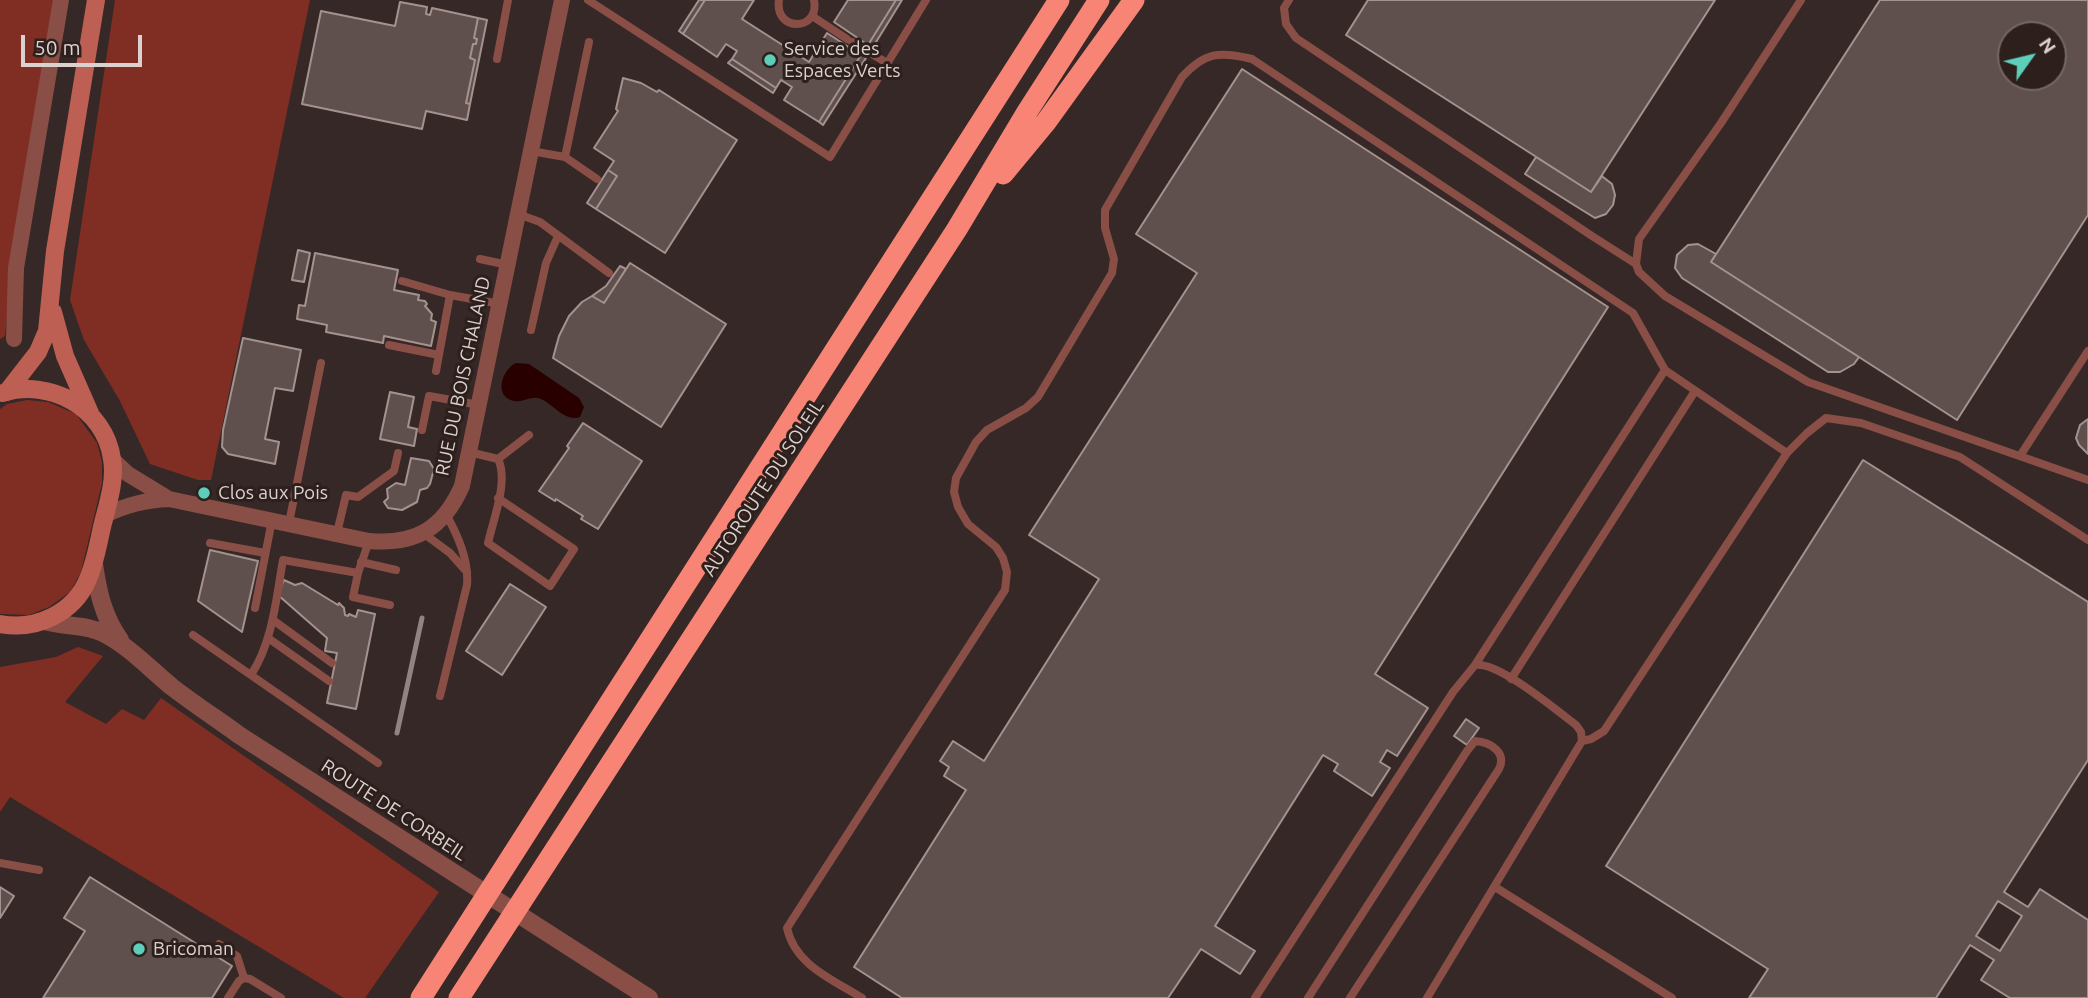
<!DOCTYPE html>
<style>
body{margin:0}
#map{position:relative;width:2088px;height:998px;overflow:hidden;background:#362826;font-family:Ubuntu,sans-serif}
canvas{display:block}
.north{position:absolute;left:1997px;top:21px;width:70px;height:70px;box-sizing:border-box;background:#2c1f1c;border:2px solid #726764;border-radius:50%;rotate:56deg;font-size:19px;font-weight:700;line-height:28px;text-align:center;color:#dbd2d0}
.north::after{content:'';display:block;margin:auto;width:24px;height:32px;background:#5dceb9;clip-path:polygon(50% 0,100% 100%,50% 72%,0 100%)}
.scale{position:absolute;left:21px;top:35px;width:121px;height:32px;box-sizing:border-box;border:4px solid #dbd2d0;border-top:0;padding-left:9px;font-size:21px;line-height:24px;white-space:nowrap;color:#dbd2d0;-webkit-text-stroke:5px #2c1f1c;paint-order:stroke}
</style>
<div id="map">
<canvas width="2088" height="998"></canvas>
<div class="north">N</div>
<div class="scale">50 m</div>
</div>
<script>
const g = document.querySelector('canvas').getContext('2d');
g.lineJoin = 'round';
function fill(path, color) {
  g.fillStyle = color;
  g.fill(path, 'evenodd');
}
function trace(path, color, width, dash) {
  g.strokeStyle = color;
  g.lineWidth = width;
  g.lineCap = dash ? 'butt' : 'round';
  g.setLineDash(dash || []);
  g.stroke(path);
}
function drawText(font, color, halo, rows, align = 'center') {
  g.font = font + ' Ubuntu,sans-serif';
  g.lineWidth = 6;
  g.setLineDash([]);
  g.textBaseline = 'middle';
  g.strokeStyle = halo;
  g.fillStyle = color;
  for (const [text, x, y, turn = 0] of rows) {
    g.save();
    g.translate(x, y);
    g.rotate((+turn || 0) * Math.PI / 180);
    g.textAlign = isNaN(turn) ? turn : align;
    if (halo) g.strokeText(text, 0, 0);
    g.fillText(text, 0, 0);
    g.restore();
  }
}
fill(new Path2D(`
 M 0,0 L 57,0 L 14,251 L 5,336 L 0,339 Z
 M 115,0 L 310,0 L 211,480 L 198,480 L 150,464 L 120,401 L 84,340 L 70,300 Z
 M 27,400 L 48,402 L 76,414 L 97,443 L 102,462 L 102,483 L 81,572 L 70,592 L 49,607 L 29,615 L 3,614 L 0,614 L 0,409 L 7,404 Z
 M 78,647 L 103,656 L 65,702 L 106,724 L 122,709 L 144,720 L 161,698 L 439,892 L 365,998 L 344,998 L 10,797 L 0,812 L 0,667 L 56,657 Z`), '#802e24');
fill(new Path2D(`
 M 516,363 L 529,364 L 579,398 L 584,407 L 580,417 C 565,422 554,405 541,399 C 531,395 524,403 514,401 C 493,397 502,369 516,363 Z`), '#290000');
const building = new Path2D(`
 M 699,0 L 705,0 L 683,34 L 679,31 Z
 M 705,0 L 754,0 L 742,19 L 809,62 L 827,33 L 861,55 L 819,122 L 784,100 L 792,87 L 781,80 L 776,88 L 732,59 L 737,51 L 726,44 L 717,57 L 683,34 Z
 M 848,0 L 896,0 L 868,45 L 834,22 Z
 M 896,0 L 902,0 L 873,47 L 868,45 Z
 M 1368,0 L 1715,0 L 1591,192 L 1346,35 Z
 M 1880,0 L 2088,0 L 2088,215 L 1957,420 L 1711,262 ZM 2011,35 L 2053,35 L 2053,77 L 2011,77 Z
 M 400,2 L 427,7 L 426,14 L 430,15 L 432,8 L 478,18 L 474,38 L 477,39 L 476,44 L 473,44 L 470,58 L 475,60 L 466,103 L 470,104 L 467,120 L 426,111 L 422,129 L 302,104 L 321,11 L 395,26 Z
 M 478,18 L 487,20 L 470,104 L 466,103 L 475,60 L 470,58 L 473,44 L 476,44 L 477,39 L 474,38 Z
 M 861,55 L 866,58 L 823,125 L 819,122 Z
 M 732,59 L 776,88 L 773,93 L 728,63 Z
 M 1242,69 L 1608,307 L 1375,674 L 1428,708 L 1397,756 L 1387,750 L 1380,762 L 1390,768 L 1372,796 L 1334,771 L 1338,764 L 1323,755 L 1215,926 L 1255,951 L 1240,974 L 1201,949 L 1168,998 L 902,998 L 854,967 L 966,790 L 944,776 L 949,767 L 940,761 L 953,741 L 984,761 L 1099,579 L 1029,535 L 1197,273 L 1136,234 Z
 M 623,78 L 641,83 L 657,92 L 659,90 L 737,140 L 665,253 L 596,209 L 617,176 L 608,170 L 614,161 L 594,148 L 618,111 L 616,109 Z
 M 1536,157 L 1591,192 L 1602,176 L 1603,177 L 1612,184 L 1615,195 L 1613,205 L 1606,214 L 1595,218 L 1574,205 L 1525,174 Z
 M 608,170 L 617,176 L 596,209 L 587,203 Z
 M 1698,244 L 1716,254 L 1711,262 L 1859,357 L 1854,364 L 1840,372 L 1828,372 L 1682,278 L 1675,268 L 1677,255 L 1688,245 Z
 M 298,250 L 310,253 L 304,282 L 292,280 Z
 M 315,253 L 398,270 L 394,290 L 419,295 L 418,300 L 425,301 L 427,304 L 425,306 L 432,314 L 431,320 L 436,322 L 431,346 L 384,336 L 383,343 L 326,332 L 327,325 L 297,319 L 299,305 L 305,306 Z
 M 630,263 L 726,324 L 661,427 L 553,358 L 559,336 L 569,316 L 582,302 L 592,296 L 604,303 Z
 M 620,266 L 626,269 L 604,303 L 592,296 L 606,286 Z
 M 243,338 L 301,350 L 293,391 L 275,388 L 265,439 L 279,442 L 275,464 L 228,454 L 222,447 L 223,430 Z
 M 390,392 L 414,397 L 408,427 L 417,429 L 414,446 L 380,439 Z
 M 2088,419 L 2088,454 L 2079,445 L 2076,438 L 2080,425 Z
 M 583,423 L 642,461 L 598,529 L 581,519 L 583,516 L 556,499 L 555,501 L 539,491 L 569,448 L 567,446 Z
 M 411,458 L 429,461 L 434,469 L 430,484 L 427,488 L 420,490 L 417,502 L 402,510 L 388,508 L 384,502 L 388,498 L 387,489 L 396,483 L 405,485 Z
 M 1863,460 L 2088,602 L 2088,760 L 2004,892 L 2028,907 L 2040,889 L 2088,920 L 2088,998 L 2010,998 L 1981,980 L 1994,960 L 1970,945 L 1936,998 L 1749,998 L 1768,969 L 1606,866 ZM 1998,901 L 2022,916 L 2000,951 L 1976,936 Z
 M 210,550 L 258,561 L 242,632 L 198,601 Z
 M 284,580 L 295,585 L 302,583 L 338,605 L 339,603 L 344,608 L 345,615 L 348,616 L 349,614 L 356,617 L 358,610 L 375,614 L 356,709 L 327,703 L 337,653 L 325,651 L 327,638 L 278,595 Z
 M 510,584 L 546,607 L 502,675 L 466,651 Z
 M 1466,719 L 1479,728 L 1467,745 L 1454,736 Z
 M 90,877 L 232,966 L 212,998 L 43,998 L 85,931 L 64,918 Z
 M 0,887 L 14,896 L 0,918 Z`);
fill(building, '#5f504d');
trace(building, '#a4928f', 2);
trace(new Path2D(`
 M 588,0 L 830,157 L 926,0
 M 779,0 C 774,32 820,32 814,0
 M 1289,0 L 1284,8 L 1286,24 L 1296,38 L 1592,236 L 1636,264
 M 1801,0 L 1721,123 L 1639,239 L 1636,264 L 1639,272 L 1665,296 L 1808,382 L 2088,480
 M 812,16 L 847,39
 M 852,42 L 887,63
 M 497,59 L 508,0
 M 531,151 L 565,157 L 597,179
 M 565,157 L 589,42
 M 518,214 L 540,222 L 609,273
 M 480,259 L 508,265
 M 402,281 L 450,295 L 500,304
 M 531,330 L 546,263 L 558,236
 M 389,345 L 439,355
 M 436,371 L 450,295
 M 422,430 L 429,396 L 479,405
 M 469,452 L 498,459 L 529,435
 M 1787,453 L 1807,433 L 1826,418 L 1861,423 L 1960,457 L 2088,540
 M 2020,456 L 2088,351
 M 498,498 L 574,549 L 550,586 L 488,543 C 493,520 509,481 498,459
 M 289,523 L 321,363
 M 337,533 L 346,495 L 358,497 L 394,471 L 398,453
 M 423,533 L 450,553 L 467,572
 M 210,543 L 265,553
 M 361,562 L 396,570
 M 358,573 L 353,597 L 390,605
 M 255,608 L 272,520
 M 273,620 L 332,663
 M 193,635 L 378,763
 M 268,638 L 329,681
 M 1475,665 L 1665,370 L 1787,453 L 1604,731 L 1591,739 L 1582,741
 M 251,675 C 273,641 276,599 283,560 L 358,573 L 369,541
 M 1511,679 L 1695,391
 M 440,696 L 467,585 C 469,560 458,536 446,514
 M 0,863 L 39,870
 M 1495,887 L 1672,998
 M 219,944 L 237,956 L 244,978
 M 228,998 L 239,981 L 244,978 L 250,979 L 281,998
 M 862,998 C 832,979 795,965 787,928 L 1005,590 L 1007,572 L 1003,558 L 996,547 L 968,524 L 958,507 L 954,492 L 956,478 L 976,442 L 987,430 L 1026,408 L 1038,397 L 1112,273 L 1114,259 L 1105,228 L 1105,210 L 1182,77 C 1205,52 1219,51 1252,59 L 1633,313 L 1665,370
 M 1255,998 L 1453,692 L 1475,665 C 1498,661 1556,710 1576,725 L 1581,732 L 1582,741 L 1427,998
 M 1308,998 L 1467,751 L 1475,741 C 1491,742 1507,753 1499,769 L 1350,998`), '#894f46', 8);
trace(new Path2D(`
 M 14,339 L 16,268 L 61,0
 M 113,460 L 128,474 L 169,499
 M 105,515 C 127,505 145,500 169,499 L 369,541 C 415,545 443,529 462,486 L 562,0`), '#894f46', 16);
trace(new Path2D(`
 M 94,564 C 98,592 103,616 120,640
 M 44,621 C 64,627 85,624 103,633 C 129,646 150,669 172,687 C 194,704 217,719 239,735 L 649,998`), '#894f46', 18);
trace(new Path2D(`
 M 53,312 L 65,356 L 90,413
 M 7,392 L 38,352 L 47,331 L 55,251 L 96,0
 M 0,624 C 36,631 74,613 88,579 C 95,563 98,545 102,527 C 107,506 116,481 112,459 C 105,408 50,378 3,393`), '#bd6053', 18);
trace(new Path2D(`
 M 1003,174 L 1046,122 L 1134,0
 M 421,998 L 1059,0
 M 459,998 L 957,229 L 1027,112 L 1099,0`), '#f78474', 21);
trace(new Path2D(`
 M 397,733 L 422,618`), '#908482', 5);
for (const [x, y, r, color] of [
 [770,60,7,"#5dceb9"],
 [204,493,7,"#5dceb9"],
 [139,949,7,"#5dceb9"]
]) {
  const dot = new Path2D();
  dot.arc(x, y, r, 0, 2 * Math.PI);
  g.fillStyle = color;
  g.fill(dot);
  trace(dot, '#2c1f1c', 2.5);
}
drawText('19px', '#dbd2d0', '#2c1f1c', [
 ["Service des",784,49],
 ["Espaces Verts",784,71],
 ["Clos aux Pois",218,493],
 ["Bricoman",153,949]
], 'left');
drawText('19px', '#dbd2d0', '#2c1f1c', [
 ["RUE DU BOIS CHALAND",463,376,-78],
 ["AUTOROUTE DU SOLEIL",763,488,-57],
 ["ROUTE DE CORBEIL",394,810,33]
]);
</script>
